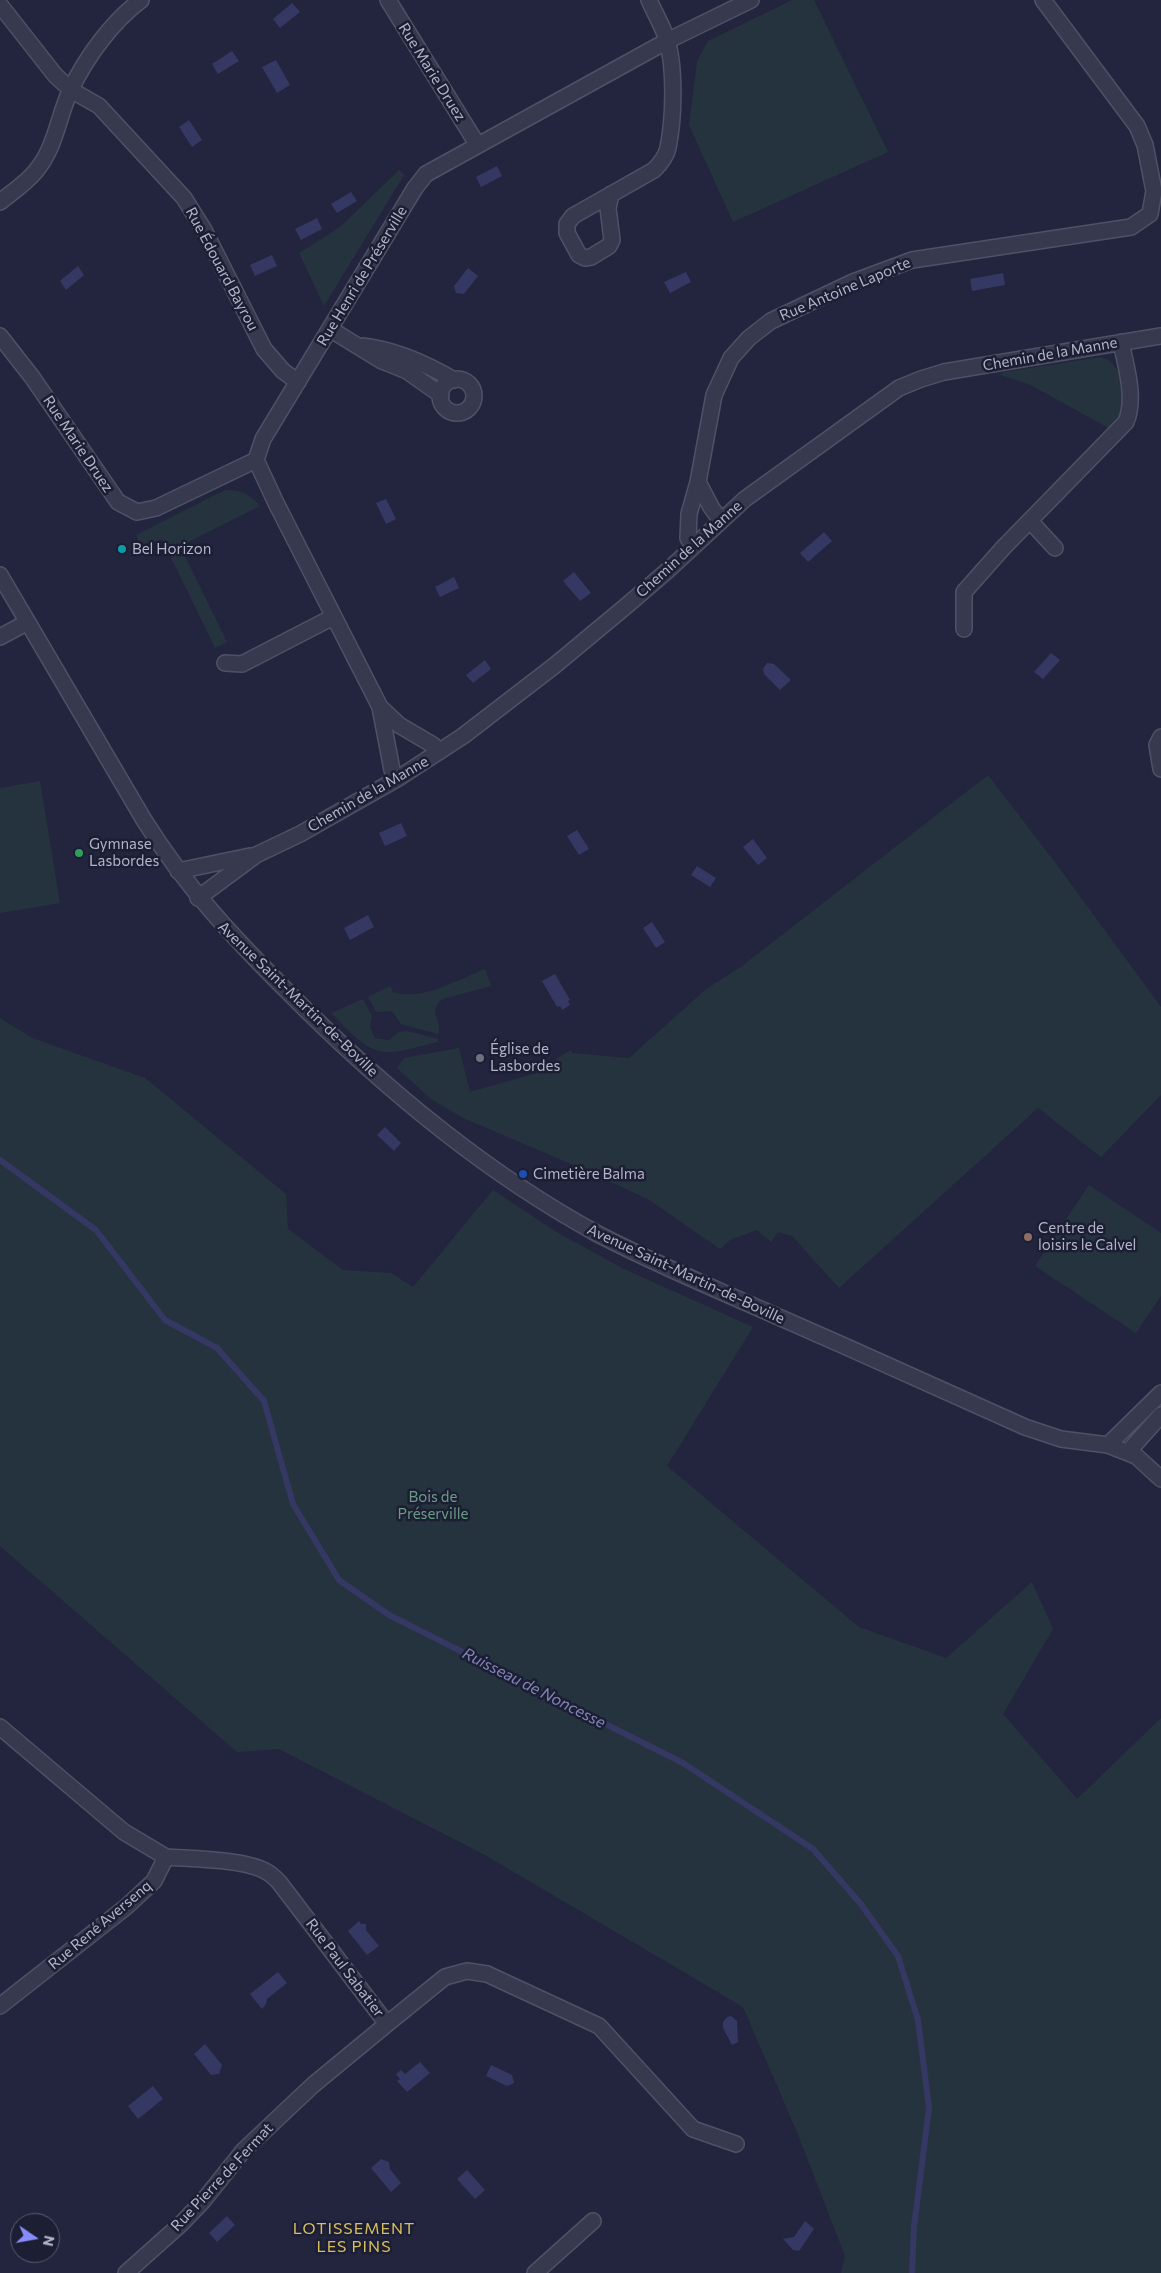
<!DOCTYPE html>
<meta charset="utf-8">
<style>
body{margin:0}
#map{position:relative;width:1161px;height:2273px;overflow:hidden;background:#23253e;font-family:Commissioner,sans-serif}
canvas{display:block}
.north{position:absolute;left:10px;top:2213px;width:50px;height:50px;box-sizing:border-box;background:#1c1e33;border:1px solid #585a6f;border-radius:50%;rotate:102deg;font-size:14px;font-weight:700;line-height:20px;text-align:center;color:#b3b4c9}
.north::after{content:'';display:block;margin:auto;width:18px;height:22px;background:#888cfa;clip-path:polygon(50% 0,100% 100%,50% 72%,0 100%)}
</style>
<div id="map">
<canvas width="1161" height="2273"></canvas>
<div class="north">N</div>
</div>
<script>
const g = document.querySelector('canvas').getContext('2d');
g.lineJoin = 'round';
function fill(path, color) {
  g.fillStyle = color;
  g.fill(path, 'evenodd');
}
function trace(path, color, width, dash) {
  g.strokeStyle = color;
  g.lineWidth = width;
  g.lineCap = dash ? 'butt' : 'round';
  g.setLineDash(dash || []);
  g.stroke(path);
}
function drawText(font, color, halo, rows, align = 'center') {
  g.font = font + ' Commissioner,sans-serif';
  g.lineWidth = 5;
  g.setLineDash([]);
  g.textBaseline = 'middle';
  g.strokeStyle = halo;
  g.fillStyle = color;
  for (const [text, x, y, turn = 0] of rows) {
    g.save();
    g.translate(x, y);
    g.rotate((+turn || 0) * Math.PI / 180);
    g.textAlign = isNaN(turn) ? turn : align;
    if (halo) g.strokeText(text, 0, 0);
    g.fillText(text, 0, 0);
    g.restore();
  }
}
fill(new Path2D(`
 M 792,0 L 814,0 L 888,152 L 733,222 L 689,125 L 697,61 L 708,41 Z
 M 399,170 L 404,175 L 324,306 L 299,253 L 340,227 Z
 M 1101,357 L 1109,360 L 1119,372 L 1123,402 L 1123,411 L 1110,429 L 1031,385 L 1000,375 L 1004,372 Z
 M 225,490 C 241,489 250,494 260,506 L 180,546 L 227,642 L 215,648 L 162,539 L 142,549 L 136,535 Z
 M 988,775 L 1057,865 L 1161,1007 L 1161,1095 L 1101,1157 L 1038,1108 L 839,1288 L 792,1236 L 778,1232 L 771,1242 L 757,1230 L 730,1240 L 720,1249 L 648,1199 L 576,1166 L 463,1118 L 431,1099 L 397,1068 L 404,1058 L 459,1048 L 470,1092 L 554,1068 L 556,1059 L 571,1050 L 572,1053 L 629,1058 L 705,990 L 742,966 Z
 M 40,781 L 60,903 L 0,913 L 0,788 Z
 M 485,969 L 491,986 L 443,999 C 426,1012 443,1019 438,1034 L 401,1024 L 392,1011 L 376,1012 L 368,997 L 390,986 L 393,992 C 423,1001 457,980 485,969 Z
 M 363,999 L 372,1016 L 370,1027 L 375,1038 L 389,1040 L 399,1032 L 407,1031 L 438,1039 L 438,1042 C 423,1045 407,1051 392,1052 C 367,1055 347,1028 331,1013 Z
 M 0,1018 L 32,1038 L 145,1078 L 286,1194 L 288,1229 L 343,1270 L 391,1273 L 413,1287 L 493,1190 L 558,1233 L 624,1269 L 753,1327 L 667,1466 L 859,1627 L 946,1658 L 1032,1582 L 1053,1629 L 1003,1714 L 1077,1799 L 1161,1718 L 1161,2273 L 841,2273 L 845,2256 L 797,2132 L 743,2007 L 485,1855 L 279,1749 L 237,1752 L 0,1546 Z
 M 1089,1185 L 1161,1233 L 1161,1296 L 1136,1333 L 1035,1266 Z`), '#25333f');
fill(new Path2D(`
 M 292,3 L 300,12 L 280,28 L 273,19 Z
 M 232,51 L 239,61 L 218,74 L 212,64 Z
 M 276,60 L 290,85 L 277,93 L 262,67 Z
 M 189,120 L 202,140 L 192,147 L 179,127 Z
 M 497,166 L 502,176 L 481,187 L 476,177 Z
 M 351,192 L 357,201 L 337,213 L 331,204 Z
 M 317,218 L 322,229 L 301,240 L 295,229 Z
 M 272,255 L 277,266 L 255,276 L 250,265 Z
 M 78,266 L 84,275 L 66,290 L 60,281 Z
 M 468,268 L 478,276 L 464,294 L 456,293 L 454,286 Z
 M 686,272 L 691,282 L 670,293 L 664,282 Z
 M 1003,273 L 1005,285 L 972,291 L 970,279 Z
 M 386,499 L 396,519 L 386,524 L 376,503 Z
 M 824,532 L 832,541 L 808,562 L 800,553 Z
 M 574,572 L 591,593 L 580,601 L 563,581 Z
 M 454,577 L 459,588 L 440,597 L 435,587 Z
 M 1051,653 L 1060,660 L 1043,679 L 1034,672 Z
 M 485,660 L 491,669 L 473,683 L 466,675 Z
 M 767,663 L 774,664 L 791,680 L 780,690 L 764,674 L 763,669 Z
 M 401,823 L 407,836 L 385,846 L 379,833 Z
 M 577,830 L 589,849 L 579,855 L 567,836 Z
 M 753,839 L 767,858 L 758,865 L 743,847 Z
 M 697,866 L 716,878 L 710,887 L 691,875 Z
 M 368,915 L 374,927 L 350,940 L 344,928 Z
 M 652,922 L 665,942 L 656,948 L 643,928 Z
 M 555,974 L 570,1000 L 568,1001 L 570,1005 L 562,1010 L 560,1006 L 557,1007 L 542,981 Z
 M 385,1127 L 401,1143 L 394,1151 L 377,1135 Z
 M 359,1921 L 361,1924 L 366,1924 L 366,1930 L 379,1946 L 367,1955 L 348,1931 Z
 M 278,1972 L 287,1983 L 267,1999 L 266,2004 L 262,2009 L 250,1994 Z
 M 731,2016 L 737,2021 L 738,2042 L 732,2045 L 723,2028 L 723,2022 L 727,2017 Z
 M 205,2044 L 222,2065 L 219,2074 L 211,2075 L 194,2054 Z
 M 420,2062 L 430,2073 L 407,2092 L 397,2081 L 400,2079 L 396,2074 L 401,2070 L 405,2074 Z
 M 491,2065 L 512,2075 L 514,2083 L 507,2086 L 486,2076 Z
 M 153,2086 L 163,2099 L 138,2119 L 128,2106 Z
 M 381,2159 L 389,2162 L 390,2169 L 401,2183 L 391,2192 L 371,2168 Z
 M 467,2170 L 485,2190 L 475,2199 L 457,2179 Z
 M 227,2216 L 235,2225 L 217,2242 L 209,2233 Z
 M 805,2221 L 814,2229 L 799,2251 L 793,2250 L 783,2239 L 794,2237 Z`), '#353863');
trace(new Path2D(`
 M 0,1160 L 96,1230 L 165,1320 L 217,1348 L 264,1401 L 293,1504 L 339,1580 L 389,1615 L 683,1763 L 813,1849 L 860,1903 L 898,1956 L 918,2020 L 929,2108 L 914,2227 L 912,2273`), '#353863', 6);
const minor = new Path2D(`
 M 388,0 L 477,144
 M 0,5 L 55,75 L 71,90 L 99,106 L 184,198 L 204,230 L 264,349 L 283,371 L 298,382
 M 611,194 L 608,208 L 612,240 L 609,246 L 591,257 L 585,258 L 579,255 L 567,233 L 567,224 L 573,216 L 654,170 C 660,164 666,157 668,148 C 674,118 675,72 668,43 C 664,28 655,14 649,0
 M 0,202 C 11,193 25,184 35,172 C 56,148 58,116 71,89 C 87,56 112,22 141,0
 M 330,329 L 382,361 L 407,371 L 441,395
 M 0,336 L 32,377 L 118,502 L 137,512 L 156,508 L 256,460
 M 363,346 C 396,350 425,363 454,380
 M440 396a17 17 0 1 1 34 0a17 17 0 1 1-34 0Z
 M 698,482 L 711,507 L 721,521
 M 1030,521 L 1055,548
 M 694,546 L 688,538 L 689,514 L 698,482 L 714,395 L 731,358 L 749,338 L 771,321 L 853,282 L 912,260 L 1131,227 L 1150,214 L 1154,191 L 1145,145 L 1137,126 L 1043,0
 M 964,629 L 964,592 L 1003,548 L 1126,422 C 1136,398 1126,367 1121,342
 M 0,637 L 26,623
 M 225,663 L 242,664 L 333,617
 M 380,707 L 399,725 L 433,745 L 439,752
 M 1161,737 L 1157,745 L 1161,769
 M 397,779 L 392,770 L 380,707 L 276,503 L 256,460 L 263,439 L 415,188 L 426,174 L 667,41 L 751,0
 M 178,871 L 250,856
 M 198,898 L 256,855 L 300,834 L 397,779 L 463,736 L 554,666 L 625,607 L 667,571 L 745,499 L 899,388 L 921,379 L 944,372 L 1161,336
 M 0,1727 L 124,1832 L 166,1857 L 154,1881 L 126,1907 L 0,2006
 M 166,1857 C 192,1859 246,1859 267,1872 C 271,1874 275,1878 279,1882 L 387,2024 L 445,1977 L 467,1971 L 487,1974 L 599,2026 L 693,2129 L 736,2144
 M 126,2273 L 181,2224 L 203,2201 L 243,2151 L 313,2085 L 387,2024
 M 535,2273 L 593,2221`);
const tertiary = new Path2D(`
 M 0,575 L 144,820 C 186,887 231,935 287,991 C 379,1084 481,1170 596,1233 C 651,1262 709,1286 765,1311 C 852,1349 939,1388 1025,1427 L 1061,1439 L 1108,1445 L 1136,1456 L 1161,1479
 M 1108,1445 L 1161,1393
 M 1128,1452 L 1161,1415`);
trace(minor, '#4f5166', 18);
trace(tertiary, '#4f5166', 18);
trace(minor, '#37394e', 15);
trace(tertiary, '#37394e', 15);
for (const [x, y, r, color] of [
 [122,549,5,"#0f9aa8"],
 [79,853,5,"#2e9e5b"],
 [480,1058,5,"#6b7280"],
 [523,1174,5,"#1a4fb4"],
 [1028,1237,5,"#8d6e63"]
]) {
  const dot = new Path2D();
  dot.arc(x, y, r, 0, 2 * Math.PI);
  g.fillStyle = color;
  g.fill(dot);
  trace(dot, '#1c1e33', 2);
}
drawText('15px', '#b3b4c9', '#1c1e33', [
 ["Rue Marie Druez",432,72,58],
 ["Rue Édouard Bayrou",222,269,62],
 ["Rue Henri de Préserville",362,276,-59],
 ["Rue Antoine Laporte",845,289,-23],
 ["Chemin de la Manne",1050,354,-10],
 ["Rue Marie Druez",78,444,56],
 ["Chemin de la Manne",689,549,-42],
 ["Chemin de la Manne",368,794,-30],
 ["Avenue Saint-Martin-de-Boville",298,999,44],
 ["Avenue Saint-Martin-de-Boville",686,1274,25],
 ["Rue René Aversenq",100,1925,-40],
 ["Rue Paul Sabatier",345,1968,53],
 ["Rue Pierre de Fermat",222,2177,-47]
]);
drawText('15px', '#b3b4c9', '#1c1e33', [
 ["Bel Horizon",132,549],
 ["Gymnase",89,844],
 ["Lasbordes",89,861],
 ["Église de",490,1049],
 ["Lasbordes",490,1066],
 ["Cimetière Balma",533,1174],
 ["Centre de",1038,1228],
 ["loisirs le Calvel",1038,1245]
], 'left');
drawText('15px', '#6a9b86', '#1c1e33', [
 ["Bois de",433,1497],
 ["Préserville",433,1514]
]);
drawText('italic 16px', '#8285b6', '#1c1e33', [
 ["Ruisseau de Noncesse",534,1688,27]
]);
g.letterSpacing = '1px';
drawText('16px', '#d7bd61', '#1c1e33', [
 ["LOTISSEMENT",354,2229],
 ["LES PINS",354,2247]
]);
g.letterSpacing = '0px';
</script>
